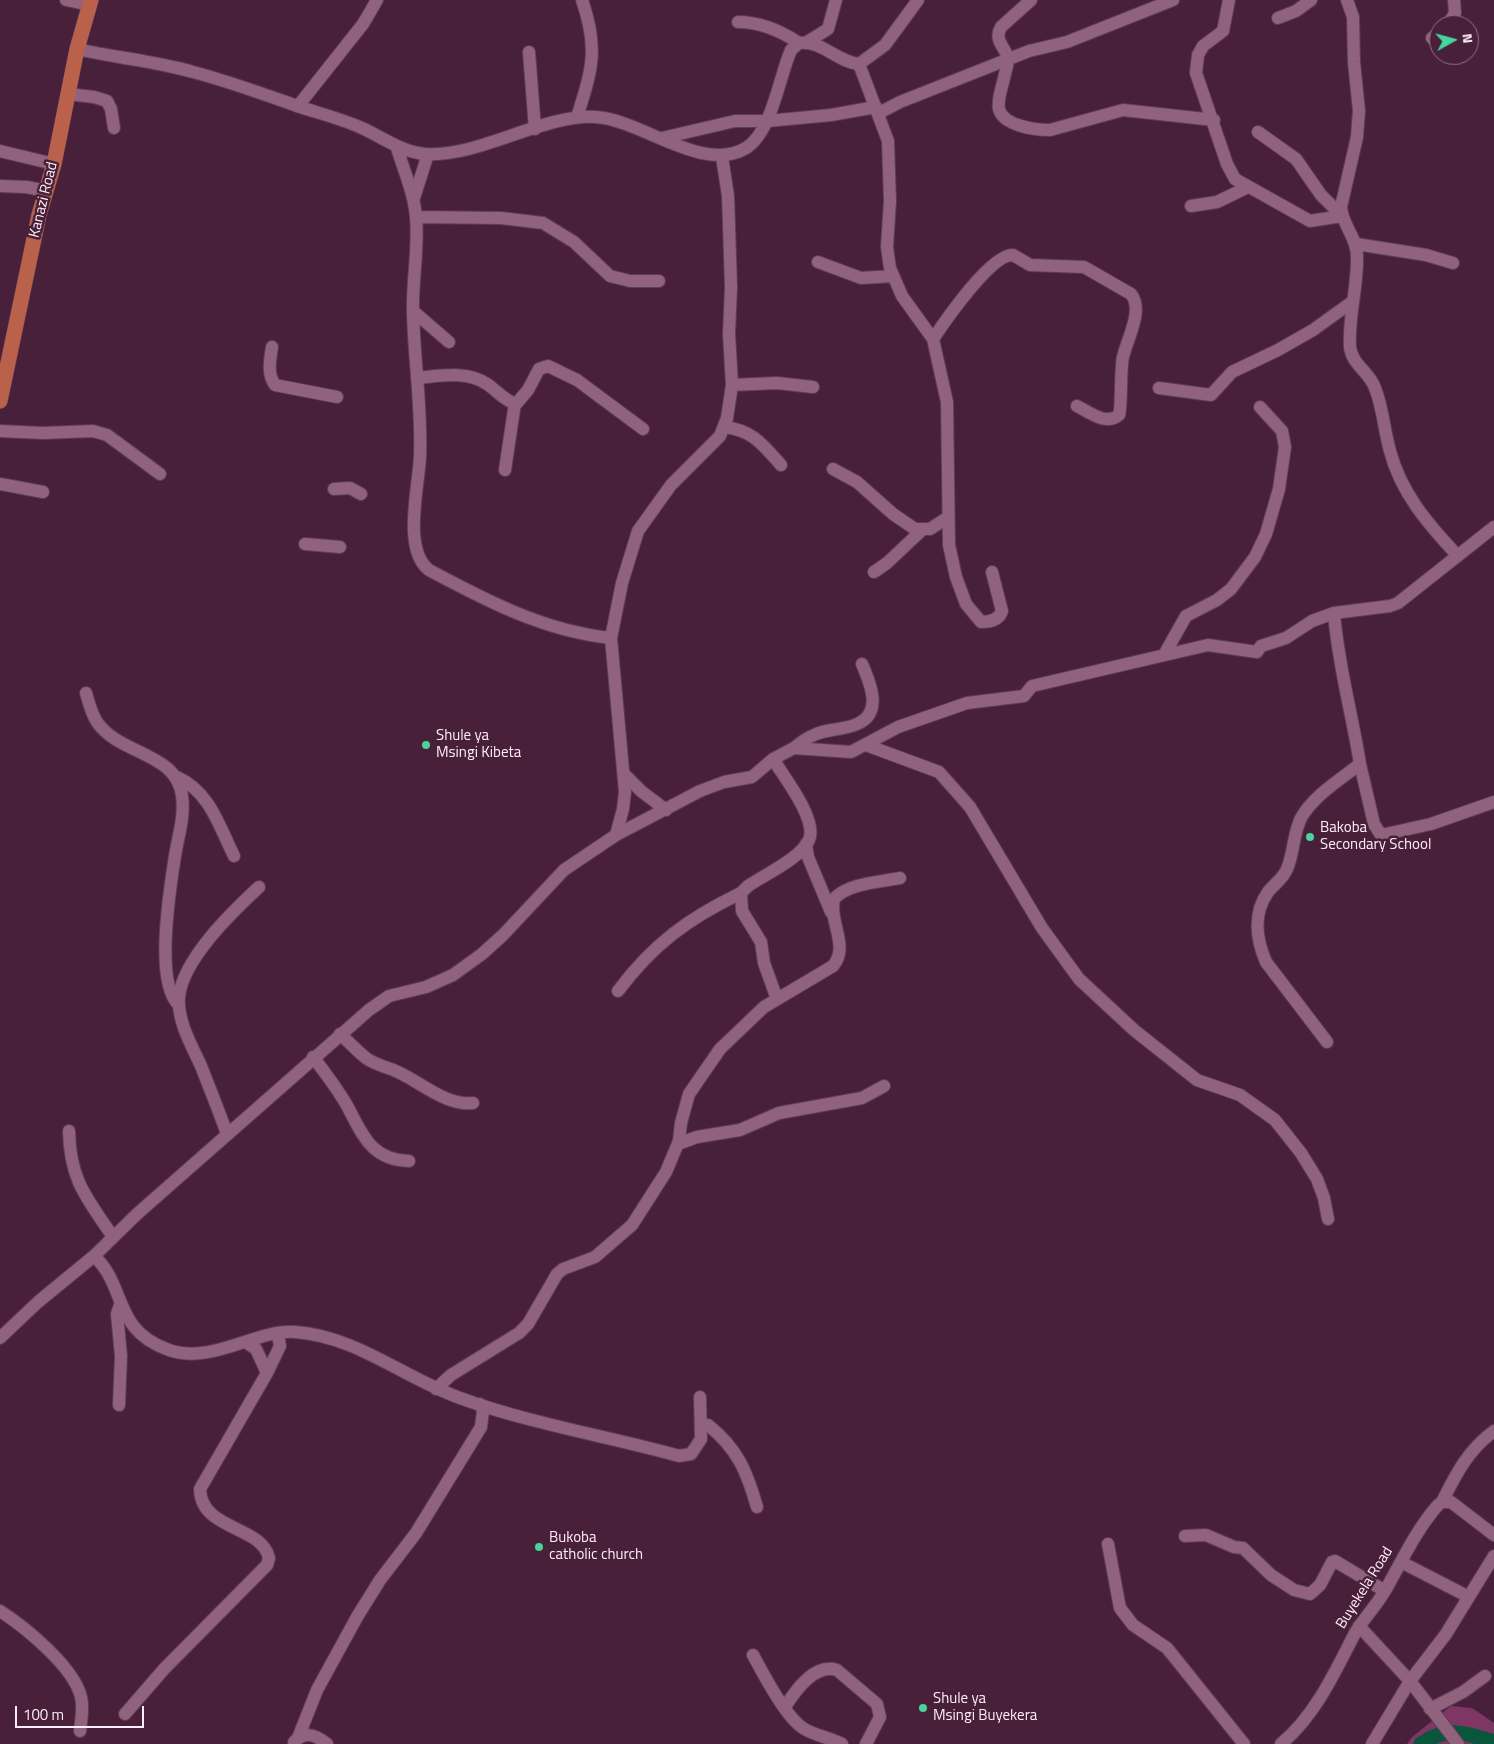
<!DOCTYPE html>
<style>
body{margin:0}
#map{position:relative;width:1494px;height:1744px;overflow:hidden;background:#482039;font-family:"Titillium Web",sans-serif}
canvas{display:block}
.north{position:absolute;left:1429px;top:15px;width:50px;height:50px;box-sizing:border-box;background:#482039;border:1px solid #917285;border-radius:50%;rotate:83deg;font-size:14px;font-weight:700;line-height:20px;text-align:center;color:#feedf6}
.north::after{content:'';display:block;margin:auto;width:18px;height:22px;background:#47d49d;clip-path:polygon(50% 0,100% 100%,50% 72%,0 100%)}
.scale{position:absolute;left:15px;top:1706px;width:129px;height:22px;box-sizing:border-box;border:2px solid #feedf6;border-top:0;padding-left:6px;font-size:15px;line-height:18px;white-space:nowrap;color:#feedf6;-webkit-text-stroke:4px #482039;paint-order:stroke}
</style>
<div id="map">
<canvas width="1494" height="1744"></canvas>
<div class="north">N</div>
<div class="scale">100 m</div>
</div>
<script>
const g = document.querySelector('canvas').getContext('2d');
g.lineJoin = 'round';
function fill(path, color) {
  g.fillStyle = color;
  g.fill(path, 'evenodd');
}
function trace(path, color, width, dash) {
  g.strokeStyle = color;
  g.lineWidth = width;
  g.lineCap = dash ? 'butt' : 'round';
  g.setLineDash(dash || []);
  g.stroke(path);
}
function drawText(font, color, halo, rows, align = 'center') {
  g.font = font + ' "Titillium Web",sans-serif';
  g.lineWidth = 5;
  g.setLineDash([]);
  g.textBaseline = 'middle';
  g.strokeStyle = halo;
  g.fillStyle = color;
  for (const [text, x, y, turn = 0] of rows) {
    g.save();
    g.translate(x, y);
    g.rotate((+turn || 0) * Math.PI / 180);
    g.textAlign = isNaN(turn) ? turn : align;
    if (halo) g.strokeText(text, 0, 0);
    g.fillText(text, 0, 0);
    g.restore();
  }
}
fill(new Path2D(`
 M 1451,1706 L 1472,1708 L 1494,1723 L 1494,1744 L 1407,1744 L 1412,1737 Z`), '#7e3664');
trace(new Path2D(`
 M 1421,1744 C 1445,1726 1467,1733 1494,1742`), '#0a563c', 15);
const minor = new Path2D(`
 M 66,0 L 90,5
 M 1031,0 L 1001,27 C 993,41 1006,47 1008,59 C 1008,65 1005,73 1004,78 C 1002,88 997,99 999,109 C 1003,126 1036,130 1050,130 L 1123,110 L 1214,120
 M 1229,0 L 1223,31 L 1203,46 L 1198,55 L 1196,73 L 1227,164 L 1235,179 L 1310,221 L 1342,216
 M 1347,0 L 1353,17 L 1354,62 L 1359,111 L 1357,137 L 1341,207 C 1342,225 1357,237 1357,256 C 1358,286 1348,317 1350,347 C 1352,365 1369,371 1375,388 C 1383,408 1384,430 1390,451 C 1401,493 1428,524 1457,555
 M 1278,18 L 1296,11 L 1311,0
 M 738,22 C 761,22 781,31 799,43
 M 1448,25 L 1455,13 L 1454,0
 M 1432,38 L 1439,34
 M 807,42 L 828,29 L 836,0
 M 77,49 C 116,58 155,61 193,72 C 228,81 263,94 297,106 C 318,113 342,119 362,128 C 384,138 401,152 426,154 C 481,157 542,114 596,117 C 642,120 703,174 746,148 C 772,132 779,77 791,50 L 799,43 C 822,40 837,62 859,64 L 885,45 L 918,0
 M 529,52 L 535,129
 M 859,64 L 888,141 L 890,201 L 887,247 L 890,268 L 902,296 L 933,339 L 947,402 L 949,545 L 956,577 L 966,604 L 981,622 C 990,622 999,620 1002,611 L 992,572
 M 68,94 L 94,97 L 107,101 L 111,109 L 114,128
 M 298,106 L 363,24 L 377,0
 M 879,113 L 900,102 L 1029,51 L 1067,42 L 1173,0
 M 577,117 C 592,70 599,49 582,0
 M 1258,132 L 1296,159 L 1321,195 L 1342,216
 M 662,138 L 735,121 L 767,121 L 831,115 L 876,107
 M 397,148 C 404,171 414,193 416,217 C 419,249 412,280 413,312 C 414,360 422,408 420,456 C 419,486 402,549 429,570 C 487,601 544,631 611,638
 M 0,151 L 54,164
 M 0,186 L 26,187 L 47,191
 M 414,198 L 428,154
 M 1191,206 L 1217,202 L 1248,187
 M 416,217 L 501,218 L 543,223 L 574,242 L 610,276 L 630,281 L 659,281
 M 1356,244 L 1426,255 L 1453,263
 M 818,262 L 861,278 L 893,276
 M 413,311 L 449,342
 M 933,339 C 945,321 991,254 1013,255 L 1030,265 L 1084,267 L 1131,294 C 1144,310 1127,339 1123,357 C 1120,370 1122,407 1119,415 C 1106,426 1089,412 1077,406
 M 272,347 C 270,360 267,374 275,385 L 337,397
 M 417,378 C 439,376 467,370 487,384 C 496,390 505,401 516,404 L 528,390 L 539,369 L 548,366 L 577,380 L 643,429
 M 732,385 L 777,383 L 813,387
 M 1159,388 L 1211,395 L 1232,372 L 1278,350 L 1313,330 L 1352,302
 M 724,427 C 753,430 763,445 781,465
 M 0,431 L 43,433 L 93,431 L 107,435 L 160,474
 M 833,469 L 857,482 L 893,514 L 915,529 L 930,529 L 947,518
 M 505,470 L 515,403
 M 0,484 L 43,492
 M 334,489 L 350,488 L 361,494
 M 305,544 L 340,547
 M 874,572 L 887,563 L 922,530
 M 1164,655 L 1186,616 L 1217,600 L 1231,589 L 1255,557 L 1266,534 L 1279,489 L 1285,447 L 1282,431 L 1260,407
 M 86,693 C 89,703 91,713 97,722 C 119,755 177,752 182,796 C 185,817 178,836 175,856 C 170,888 154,983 179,1005
 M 866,745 L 939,772 L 970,807 L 1042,928 L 1079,979 L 1134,1030 L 1197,1080 L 1240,1095 L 1275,1120 L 1301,1153 L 1317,1179 L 1324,1198 L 1328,1219
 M 794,748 C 800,743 806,738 814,735 C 824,730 836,730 848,727 C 884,719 873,689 862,664
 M 773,759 C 784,777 818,820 809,840 C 801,858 764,875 748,886 L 741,893 L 742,911 L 761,942 L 764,963 L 777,999
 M 1360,764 L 1374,824 L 1381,835 L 1431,824 L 1494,802
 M 624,774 L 641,791 L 666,810
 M 177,777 C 210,792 219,826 234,856
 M 616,835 L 623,809 L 625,792 L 611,638 L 622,583 L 638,531 L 671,485 L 720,436 L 727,418 L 732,385 L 729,334 L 731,287 L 729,225 L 728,196 L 722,157
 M 806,844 L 808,857 L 831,912
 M 618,991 C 653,944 689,918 741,893
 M 340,1034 C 349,1042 357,1051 366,1058 C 375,1065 388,1067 398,1072 C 422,1083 446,1106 473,1103
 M 1327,1042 L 1266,962 C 1256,939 1253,913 1268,892 C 1274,884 1283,879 1287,869 C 1294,853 1293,834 1301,818 C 1313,796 1341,779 1360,764 C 1352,713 1338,665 1334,613
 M 313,1057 C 324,1071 335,1086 345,1102 C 362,1132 369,1160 409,1161
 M 69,1131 C 70,1181 87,1198 113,1237
 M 227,1134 C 219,1111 210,1089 201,1066 C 192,1046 177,1021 179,997 C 183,959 232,912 259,887
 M 678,1144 L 697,1137 L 740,1130 L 779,1113 L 862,1098 L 884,1086
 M 94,1256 C 127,1286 112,1330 169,1350 C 212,1365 256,1329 295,1332 C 356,1336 404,1378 460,1398 C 531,1424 607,1436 679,1456 L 691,1454 L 701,1439 L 700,1397
 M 0,1338 L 38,1302 L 94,1256 L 137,1214 L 369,1010 L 389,996 L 426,987 L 453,975 L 482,954 L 503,935 L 564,870 L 616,835 L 700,791 L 724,782 L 752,777 L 773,759 L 794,748 L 851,752 L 898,727 L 967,703 L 1024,696 L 1032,686 L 1208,645 L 1257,652 L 1261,646 L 1286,638 L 1312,621 L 1334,613 L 1390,606 L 1398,603 L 1494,527
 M 247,1343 L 256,1349 L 267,1373
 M 436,1389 L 451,1375 L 519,1333 L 528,1324 L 557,1274 L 563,1269 L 595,1257 L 632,1225 L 666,1172 L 679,1141 L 681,1123 L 689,1094 L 720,1049 L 764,1007 L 833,966 C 850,946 828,921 834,899 C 848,883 880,882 900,878
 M 119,1405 L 121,1356 L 117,1314 L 120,1305
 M 702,1426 L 708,1425 C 738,1449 747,1472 757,1507
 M 1442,1502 C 1456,1474 1468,1450 1494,1431
 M 1185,1536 L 1206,1535 L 1234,1547 L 1243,1548 L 1271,1575 L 1294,1590 L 1310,1594 L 1320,1585 L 1332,1562 L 1335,1561 L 1385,1591
 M 1108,1544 L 1120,1608 L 1133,1625 L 1167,1648 L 1244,1744
 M 1401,1562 L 1469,1597
 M 0,1611 C 25,1627 74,1667 81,1697 C 84,1708 81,1720 80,1731
 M 1359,1626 L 1410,1681 L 1458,1744
 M 753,1655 C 764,1675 785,1716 803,1728 C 815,1736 829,1737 842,1744
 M 785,1707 C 795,1691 814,1663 837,1670 L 877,1704 L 880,1717 L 866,1744
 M 1430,1709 L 1463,1692 L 1485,1676
 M 125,1714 L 164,1669 L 267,1565 L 269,1558 C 262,1525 201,1531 200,1489 L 267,1373 L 280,1346 L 278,1334
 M 298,1738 L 317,1690 L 357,1617 L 380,1580 L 416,1533 L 481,1427 L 483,1411 L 480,1404
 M 294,1742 C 305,1730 316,1735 327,1744
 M 1281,1744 C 1315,1716 1335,1672 1355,1633 C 1364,1618 1377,1605 1386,1589 C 1402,1561 1416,1530 1438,1505 L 1442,1502 L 1451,1502 L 1494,1535
 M 1372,1744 L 1410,1681 L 1446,1634 L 1494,1556`);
const major = new Path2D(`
 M 0,401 L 39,215 L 54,164 L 77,49 L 91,0`);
trace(minor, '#5e3e53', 14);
trace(major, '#5e3e53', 16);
trace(minor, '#90627d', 12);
trace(major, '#b9614b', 15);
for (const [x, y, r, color] of [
 [426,745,5,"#47d49d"],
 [1310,837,5,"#47d49d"],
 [539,1547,5,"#47d49d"],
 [923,1708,5,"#47d49d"]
]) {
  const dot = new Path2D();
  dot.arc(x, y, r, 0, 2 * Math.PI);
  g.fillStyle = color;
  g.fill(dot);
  trace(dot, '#482039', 2);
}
drawText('15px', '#feedf6', '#482039', [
 ["Kanazi Road",44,200,-76],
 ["Buyekela Road",1365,1588,-58]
]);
drawText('15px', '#feedf6', '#482039', [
 ["Shule ya",436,736],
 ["Msingi Kibeta",436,753],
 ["Bakoba",1320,828],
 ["Secondary School",1320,845],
 ["Bukoba",549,1538],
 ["catholic church",549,1555],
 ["Shule ya",933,1699],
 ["Msingi Buyekera",933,1716]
], 'left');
</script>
